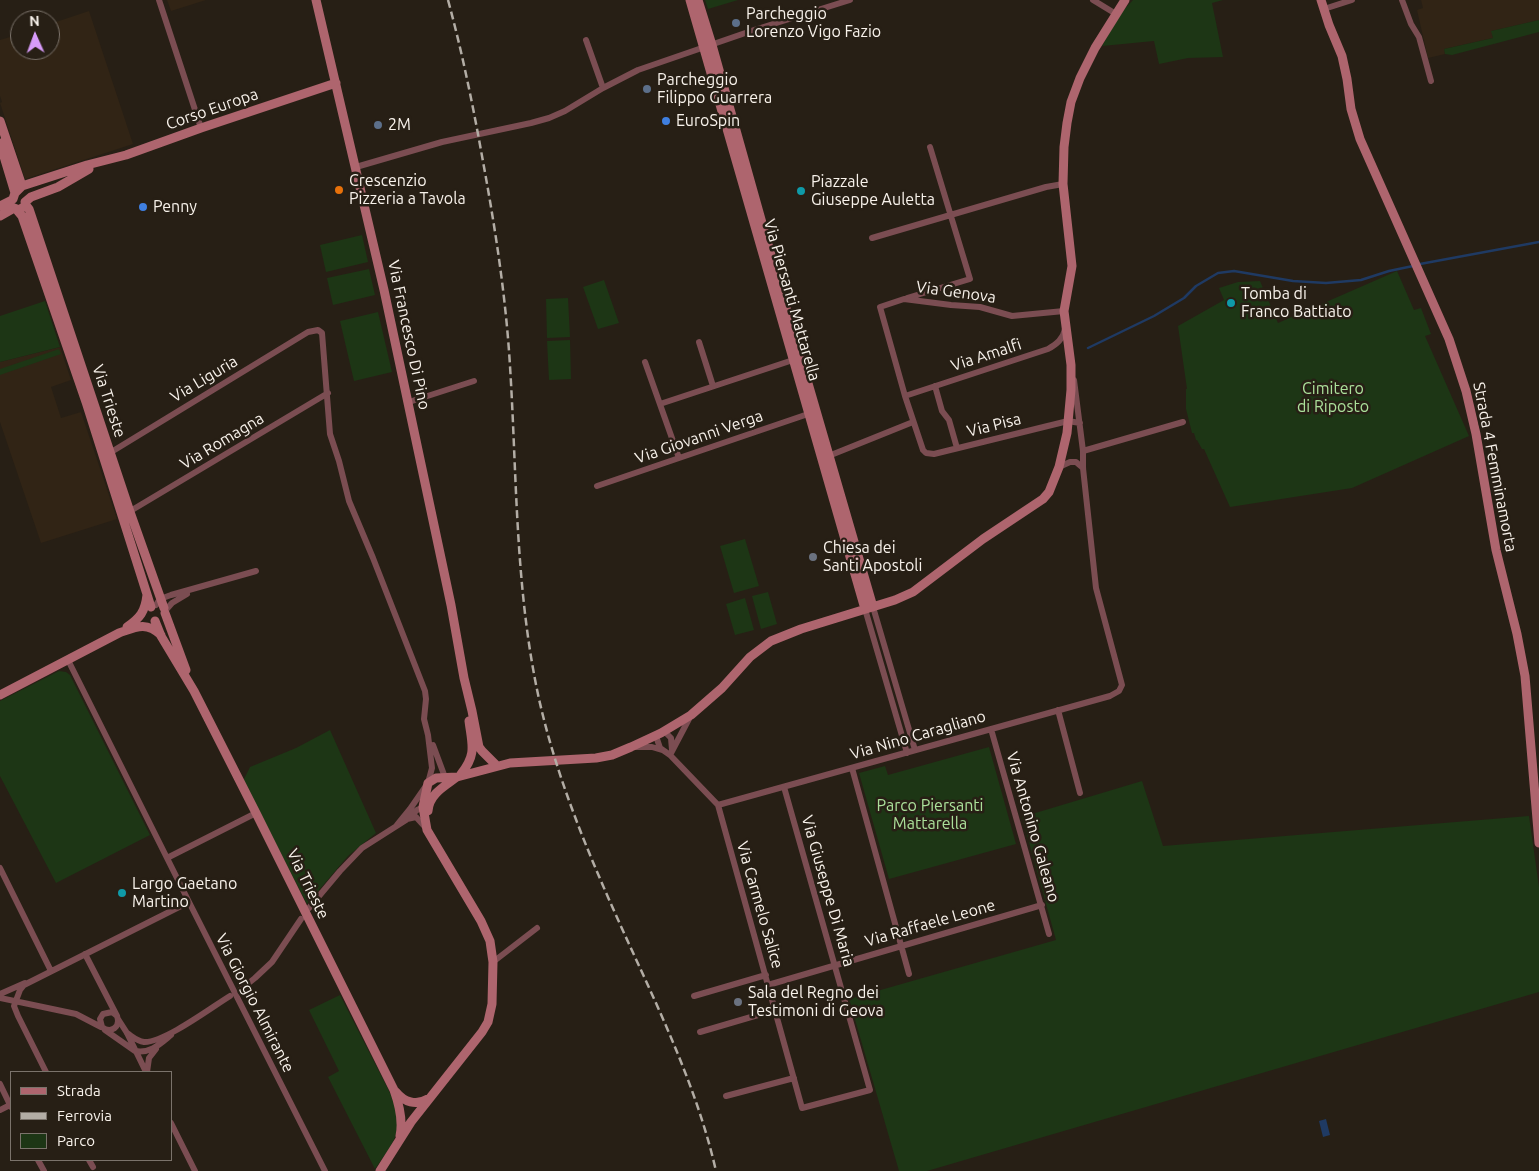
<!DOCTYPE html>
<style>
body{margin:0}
#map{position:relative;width:1539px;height:1171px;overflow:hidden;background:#271f15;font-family:Ubuntu,sans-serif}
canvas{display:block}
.legend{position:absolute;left:10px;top:1071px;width:162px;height:90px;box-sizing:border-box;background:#271f15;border:1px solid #7b736b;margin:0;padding:6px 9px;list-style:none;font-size:15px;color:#f8f2eb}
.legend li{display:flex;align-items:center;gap:10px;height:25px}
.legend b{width:25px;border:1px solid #7b736b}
.north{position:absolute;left:10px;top:10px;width:50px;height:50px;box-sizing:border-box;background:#271f15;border:1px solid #7b736b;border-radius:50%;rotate:358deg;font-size:14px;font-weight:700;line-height:20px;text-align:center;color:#f8f2eb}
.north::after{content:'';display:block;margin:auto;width:18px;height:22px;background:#d79bf9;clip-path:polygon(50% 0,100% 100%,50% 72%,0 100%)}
</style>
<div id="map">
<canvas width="1539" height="1171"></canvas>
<ul class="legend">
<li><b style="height:6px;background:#ae656e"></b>Strada</li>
<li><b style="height:6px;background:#b3ada5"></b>Ferrovia</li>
<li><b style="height:14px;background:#1d3615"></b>Parco</li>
</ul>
<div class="north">N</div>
</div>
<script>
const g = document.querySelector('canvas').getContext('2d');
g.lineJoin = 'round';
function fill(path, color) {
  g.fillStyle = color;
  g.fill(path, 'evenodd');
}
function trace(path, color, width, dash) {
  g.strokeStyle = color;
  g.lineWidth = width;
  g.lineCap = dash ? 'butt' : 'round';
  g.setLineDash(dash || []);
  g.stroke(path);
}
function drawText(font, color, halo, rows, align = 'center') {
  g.font = font + ' Ubuntu,sans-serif';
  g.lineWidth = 5;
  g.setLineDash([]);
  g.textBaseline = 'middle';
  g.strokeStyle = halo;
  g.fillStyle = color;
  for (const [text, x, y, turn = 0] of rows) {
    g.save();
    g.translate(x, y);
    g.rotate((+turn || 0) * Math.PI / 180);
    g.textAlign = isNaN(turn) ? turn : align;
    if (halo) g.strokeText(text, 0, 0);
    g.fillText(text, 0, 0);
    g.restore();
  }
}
fill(new Path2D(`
 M 167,0 L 206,0 L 171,11 Z
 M 1421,0 L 1539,0 L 1539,20 L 1492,31 L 1493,38 L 1444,49 L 1445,54 L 1428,58 L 1417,10 L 1423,8 Z
 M 89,11 L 133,144 L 25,179 L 0,103 L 2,102 L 0,96 L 0,40 L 20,34 L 20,50 L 50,50 L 50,24 Z
 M 60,347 L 71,380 L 51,387 L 61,418 L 81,412 L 117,519 L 41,543 L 0,422 L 0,362 Z`), '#312415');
fill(new Path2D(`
 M 705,0 L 738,0 L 708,9 Z
 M 1133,0 L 1223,0 L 1212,3 L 1223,57 L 1188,58 L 1159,64 L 1154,41 L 1102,46 L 1120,14 Z
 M 1539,20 L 1539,32 L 1452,55 L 1445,54 L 1444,49 L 1493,38 L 1491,31 Z
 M 362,235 L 368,262 L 326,272 L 320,245 Z
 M 369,269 L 375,295 L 333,305 L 327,278 Z
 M 1397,271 L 1414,310 L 1421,308 L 1431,334 L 1425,336 L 1469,436 L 1352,488 L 1230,507 L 1204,449 L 1202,449 L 1197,440 L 1196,440 L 1194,433 L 1192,433 L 1186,409 L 1186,389 L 1187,389 L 1178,326 L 1224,300 L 1219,288 L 1238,282 L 1260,281 L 1278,323 Z
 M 604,280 L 619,323 L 598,329 L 583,287 Z
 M 568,298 L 570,337 L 547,338 L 546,299 Z
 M 45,301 L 60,347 L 0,362 L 0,316 Z
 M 378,312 L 392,372 L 354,381 L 340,321 Z
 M 570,340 L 571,379 L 549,380 L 547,341 Z
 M 59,349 L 61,354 L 0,375 L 0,369 Z
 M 745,539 L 759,586 L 734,593 L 720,546 Z
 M 768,592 L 777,624 L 761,629 L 752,596 Z
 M 745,598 L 754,630 L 735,635 L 726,604 Z
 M 59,671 L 66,672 L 70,675 L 150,835 L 56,883 L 0,776 L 0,701 Z
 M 330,730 L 376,833 L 348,856 L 307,904 L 243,781 L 250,767 L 296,748 Z
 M 989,747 L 1016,844 L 889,879 L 859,773 L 885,766 L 888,775 Z
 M 1142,781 L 1163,846 L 1529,816 L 1539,887 L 1539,992 L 927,1171 L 899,1171 L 849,999 L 1056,940 L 1022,817 Z
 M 340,995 L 389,1091 C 395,1104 400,1120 396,1134 C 393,1145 381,1160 375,1169 L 328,1077 L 339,1071 L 309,1010 Z`), '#1d3615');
fill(new Path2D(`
 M 1326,1119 L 1330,1135 L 1323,1137 L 1319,1121 Z`), '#1f3a63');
trace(new Path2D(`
 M 1420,264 L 1539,242
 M 1088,348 L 1154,316 L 1184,298 L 1196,286 L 1218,273 L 1234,271 L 1293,281 L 1326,283 L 1361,280 L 1389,271 L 1413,266`), '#1f3a63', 2.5);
trace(new Path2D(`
 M 159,0 L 201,128
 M 1093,0 L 1116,14
 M 1402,0 L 1411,24 L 1419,37 L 1431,81
 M 1324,9 L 1352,0
 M 586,40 L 603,88
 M 356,167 L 442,142 L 531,123 L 549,118 L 565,111 L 603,88 L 638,70 L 754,30 L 850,0
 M 872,238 L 1046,187 L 1063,184
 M 907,298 L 970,279 L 930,147
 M 1064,311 L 1012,316 L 980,307 L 951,305 L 904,299 L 880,307 L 905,396 L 923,450 L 926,453 L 934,454 L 1068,421 L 1080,423
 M 699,342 L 713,386
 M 645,362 L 679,458
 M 935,386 L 942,411 L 949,420 L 957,448
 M 905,396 L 1048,349 C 1057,344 1063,339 1065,329
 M 409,402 L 474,381
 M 660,404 L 793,360 L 796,361
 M 1083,451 L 1183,422
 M 108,454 L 308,332 L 318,330 L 322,333 L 330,434 L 339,461 L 349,501 L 373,558 L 425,691 L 426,699 L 424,719 L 428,735 L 432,768 L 428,783 L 410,809 L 397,825
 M 826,457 L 913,422
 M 1059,467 L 1070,462 L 1076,462 L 1083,468
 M 597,486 L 811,413
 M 127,513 L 328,393
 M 156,605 L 160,599 L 171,595 L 256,571
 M 873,607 L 915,750
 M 865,609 L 907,753
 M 165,611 L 172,603 L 187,594
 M 68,660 L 189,902 L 325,1171
 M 1058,710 L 1080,793
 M 991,729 L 1049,934
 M 661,733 L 666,733 L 671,738 L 672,750
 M 657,735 L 657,739 L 660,748 L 670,755 L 718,805 L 802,1108 L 870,1090 L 784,787
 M 433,745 L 446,780
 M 635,747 L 652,747 L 662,750
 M 670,755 L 690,717
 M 852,768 L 909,974
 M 718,805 L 1110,696 L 1119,691 L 1122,685 L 1096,588 L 1083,468 L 1083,451 L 1074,380
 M 407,819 L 416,817 L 426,828
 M 167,858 L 256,813
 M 0,868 L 51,971
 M 309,908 L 340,871 L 362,848 L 406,820 L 417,810 L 426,806
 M 85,954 L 117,1016 C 121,1027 111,1034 102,1027 L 100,1019 L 103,1014 L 112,1012 L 117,1016
 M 493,962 L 537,928
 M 768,985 L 1042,905
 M 240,990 L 255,978 L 272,962 L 301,919
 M 0,994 L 25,983
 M 694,996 L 766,975
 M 0,998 L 76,1014 L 101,1027
 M 118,1019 L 127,1033 L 146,1072
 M 105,1030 L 135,1051 C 150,1054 160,1044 171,1035
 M 700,1032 L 775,1010
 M 127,1033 C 133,1037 137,1041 144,1042 C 164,1043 212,1007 230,996
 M 46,1072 L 18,1016 L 14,1006 L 20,990 L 24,985 L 189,902
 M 147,1072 L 149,1058 L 156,1049
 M 0,1084 L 11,1107
 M 726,1096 L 794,1078
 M 0,1110 L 10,1105
 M 171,1123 L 195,1171
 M 38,1160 L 44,1171
 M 89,1160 L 93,1167`), '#7b4d52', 6);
trace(new Path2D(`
 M 316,0 L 384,290 L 451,605 L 464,678 L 472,711 L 479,747 L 482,751 L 497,766
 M 690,0 L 865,609
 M 698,0 L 712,45 L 778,280 L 873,607
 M 1321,0 L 1329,25 L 1342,56 L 1347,79 L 1351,109 L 1360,139 L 1449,339 L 1466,391 L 1476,434 L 1496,550 L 1517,634 L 1525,676 L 1539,843
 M 0,121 L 22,186
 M 0,143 L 15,193
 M 13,199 L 15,193 L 22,186 L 87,165 L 126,155 L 201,128 L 336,83
 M 25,202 L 31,197 L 58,187 L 89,169
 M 25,204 L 29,209 L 130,512 L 164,608
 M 0,206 L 12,200
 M 17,210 L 22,216 L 86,402 L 151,607
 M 0,216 L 14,208 L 19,210 L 22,208
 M 165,613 L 186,670
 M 155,621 L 161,636 L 194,691 L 256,813 L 394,1090 C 399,1104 403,1122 400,1136
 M 127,627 C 140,618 145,612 147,595
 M 0,695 L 119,633 C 136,627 146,621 161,635
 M 461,774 C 477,754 472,745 469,721
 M 428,811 C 429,794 445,786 457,777
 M 396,1092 C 404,1102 416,1106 428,1099
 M 380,1171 L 411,1122 L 482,1032 L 488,1022 L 492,1004 L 493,962 L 490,941 L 481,921 L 427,830 L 423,807 L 428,783 L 436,778 L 457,777 L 510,763 L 596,758 L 612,755 L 631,747 L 661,733 L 691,715 L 722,688 L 750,657 L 771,641 L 801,629 L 895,600 L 913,592 L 983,539 L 1043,499 L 1049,492 L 1059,467 L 1067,433 L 1071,390 L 1071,365 L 1064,311 L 1072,266 L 1063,184 L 1064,147 L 1067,123 L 1071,102 L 1080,78 L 1095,48 L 1125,0`), '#ae656e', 9);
trace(new Path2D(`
 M 448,0 C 463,55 474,111 484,167 C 496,233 506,299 510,366 C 517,477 515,589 539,699 C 558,784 593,865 629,944 C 663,1018 698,1092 716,1171`), '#b3ada5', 2.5, [8, 4]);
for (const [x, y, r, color] of [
 [736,23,5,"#5c6f8a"],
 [647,89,5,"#5c6f8a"],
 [666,121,5,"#3f7fe0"],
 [378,125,5,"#5c6f8a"],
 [339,190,5,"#e8710a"],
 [801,191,5,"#0f9aa8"],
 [143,207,5,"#3f7fe0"],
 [1231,303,5,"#0f9aa8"],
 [813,557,5,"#6b7280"],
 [122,893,5,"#0f9aa8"],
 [738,1002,5,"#6b7280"]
]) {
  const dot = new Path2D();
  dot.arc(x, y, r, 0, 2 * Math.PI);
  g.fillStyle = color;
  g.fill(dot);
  trace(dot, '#271f15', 2);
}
drawText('16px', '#f8f2eb', '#271f15', [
 ["Parcheggio",746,14],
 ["Lorenzo Vigo Fazio",746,32],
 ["Parcheggio",657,80],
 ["Filippo Guarrera",657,98],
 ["EuroSpin",676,121],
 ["2M",388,125],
 ["Crescenzio",349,181],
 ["Pizzeria a Tavola",349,199],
 ["Piazzale",811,182],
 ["Giuseppe Auletta",811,200],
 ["Penny",153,207],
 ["Tomba di",1241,294],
 ["Franco Battiato",1241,312],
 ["Chiesa dei",823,548],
 ["Santi Apostoli",823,566],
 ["Largo Gaetano",132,884],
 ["Martino",132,902],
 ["Sala del Regno dei",748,993],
 ["Testimoni di Geova",748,1011]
], 'left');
drawText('16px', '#f8f2eb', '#271f15', [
 ["Corso Europa",212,109,-19],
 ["Via Genova",956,292,8],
 ["Via Piersanti Mattarella",792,300,74],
 ["Via Francesco Di Pino",409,335,78],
 ["Via Amalfi",986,355,-18],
 ["Via Liguria",204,379,-31],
 ["Via Trieste",109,401,72],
 ["Via Pisa",994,425,-14],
 ["Via Giovanni Verga",699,437,-19],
 ["Via Romagna",222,441,-31],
 ["Strada 4 Femminamorta",1495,467,79],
 ["Via Nino Caragliano",918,735,-16],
 ["Via Antonino Galeano",1033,827,74],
 ["Via Trieste",308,884,64],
 ["Via Giuseppe Di Maria",828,891,74],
 ["Via Carmelo Salice",760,905,74],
 ["Via Raffaele Leone",930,923,-16],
 ["Via Giorgio Almirante",255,1003,63]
]);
drawText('16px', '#abe09a', '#271f15', [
 ["Cimitero",1333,389],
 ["di Riposto",1333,407],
 ["Parco Piersanti",930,806],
 ["Mattarella",930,824]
]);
</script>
